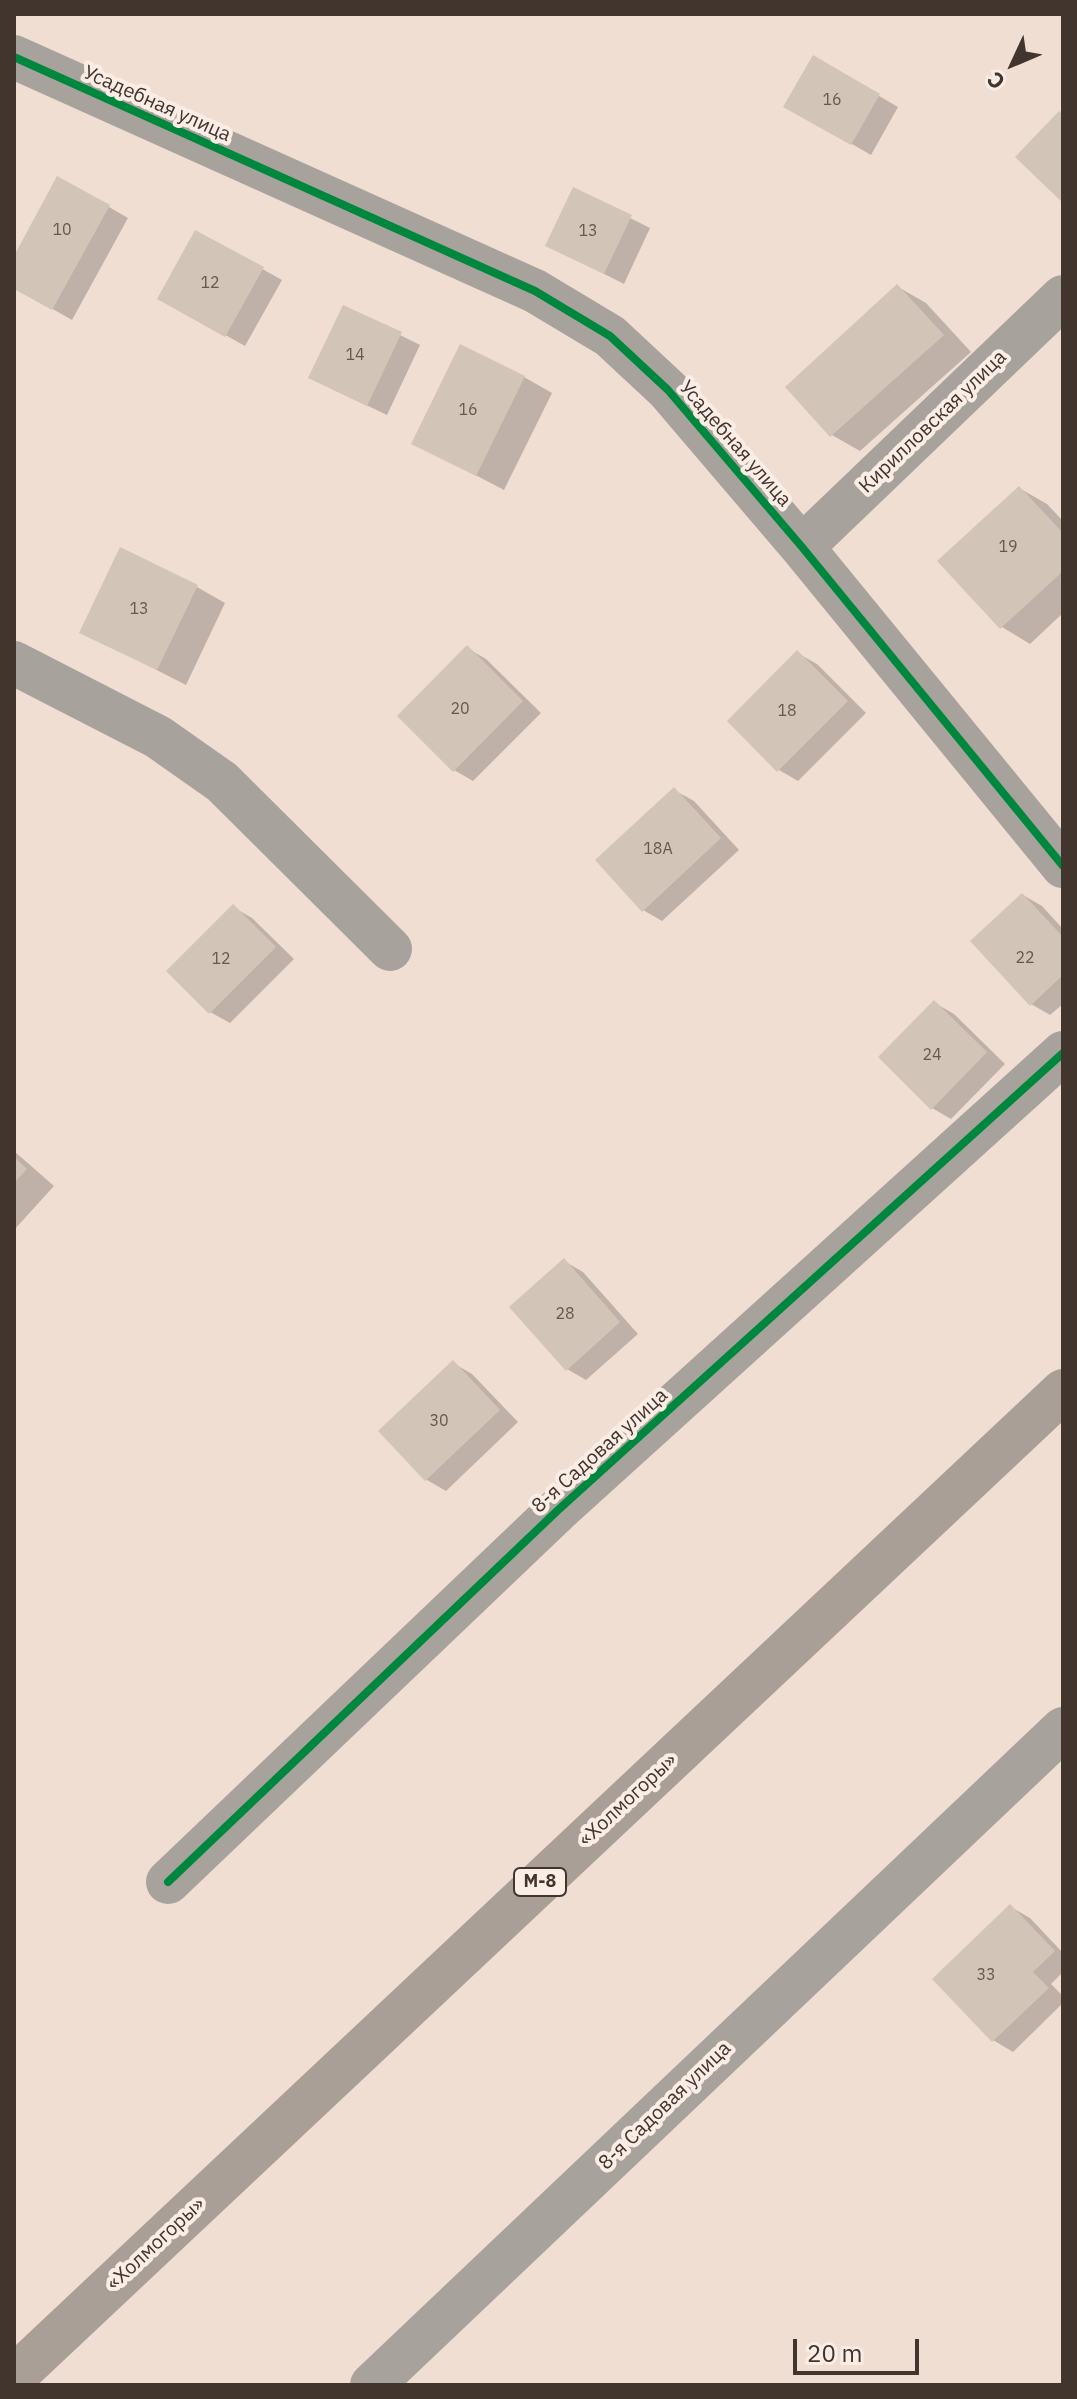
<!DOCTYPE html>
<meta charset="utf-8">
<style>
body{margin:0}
#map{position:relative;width:1077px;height:2399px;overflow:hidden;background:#f0ded3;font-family:"IBM Plex Sans",sans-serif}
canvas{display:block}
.frame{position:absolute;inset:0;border:16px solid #41352d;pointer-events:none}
.north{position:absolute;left:973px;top:24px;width:80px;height:80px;-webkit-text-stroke:6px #faede5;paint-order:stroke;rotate:226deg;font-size:22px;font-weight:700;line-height:32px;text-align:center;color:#41352d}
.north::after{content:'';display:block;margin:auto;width:28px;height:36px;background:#41352d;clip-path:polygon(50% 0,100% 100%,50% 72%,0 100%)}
.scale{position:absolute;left:793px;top:2339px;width:126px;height:36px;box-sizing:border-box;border:4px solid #41352d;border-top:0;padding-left:10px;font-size:24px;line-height:28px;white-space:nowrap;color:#41352d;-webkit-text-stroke:6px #faede5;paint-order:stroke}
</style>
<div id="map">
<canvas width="1077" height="2399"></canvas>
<div class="frame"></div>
<div class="north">С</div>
<div class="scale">20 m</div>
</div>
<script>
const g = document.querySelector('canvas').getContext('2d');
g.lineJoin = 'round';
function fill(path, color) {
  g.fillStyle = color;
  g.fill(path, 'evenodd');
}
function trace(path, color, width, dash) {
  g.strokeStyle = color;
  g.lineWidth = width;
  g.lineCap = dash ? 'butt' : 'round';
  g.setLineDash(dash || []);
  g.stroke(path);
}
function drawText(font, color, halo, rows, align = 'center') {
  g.font = font + ' "IBM Plex Sans",sans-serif';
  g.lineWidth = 8;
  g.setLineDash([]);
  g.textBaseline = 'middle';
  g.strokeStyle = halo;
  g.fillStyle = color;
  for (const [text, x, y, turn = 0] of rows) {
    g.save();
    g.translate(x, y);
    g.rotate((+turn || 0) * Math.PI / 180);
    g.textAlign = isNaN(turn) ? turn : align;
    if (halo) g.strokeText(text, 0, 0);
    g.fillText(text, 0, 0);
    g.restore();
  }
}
fill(new Path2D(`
 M 814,58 L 898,107 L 871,155 L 786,106 Z
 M 574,190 L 650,228 L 624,284 L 547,245 Z
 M 109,207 L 128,218 L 72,320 L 14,287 L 14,260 Z
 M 196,232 L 282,280 L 245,346 L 159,298 Z
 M 898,287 L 926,303 L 971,352 L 860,451 L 832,435 Z
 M 344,307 L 420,345 L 387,415 L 330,388 Z
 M 524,377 L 552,393 L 504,490 L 414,443 Z
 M 1019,488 L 1047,504 L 1063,521 L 1063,613 L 1030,644 L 1002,627 Z
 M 197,587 L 225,603 L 186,685 L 82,632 Z
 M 467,648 L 486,659 L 541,713 L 473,781 L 454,770 Z
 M 797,653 L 817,664 L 866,713 L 798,781 L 779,770 Z
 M 674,790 L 694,801 L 739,850 L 662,921 L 643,910 Z
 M 1023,895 L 1042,906 L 1063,929 L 1063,1004 L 1050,1015 L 1031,1004 Z
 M 233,907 L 252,918 L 294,959 L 230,1023 L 210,1012 Z
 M 935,1003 L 954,1014 L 1005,1064 L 951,1119 L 932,1108 Z
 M 14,1151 L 54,1186 L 14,1230 Z
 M 564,1261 L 583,1272 L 638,1334 L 586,1380 L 567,1369 Z
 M 453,1363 L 472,1374 L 518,1422 L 446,1491 L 427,1480 L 381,1431 Z
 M 1011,1907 L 1030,1918 L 1063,1953 L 1063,1972 L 1051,1984 L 1063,1996 L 1063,2003 L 1013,2052 L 993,2040 Z`), '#0003');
fill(new Path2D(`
 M 813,55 L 880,94 L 851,145 L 783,107 Z
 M 1059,111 L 1063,115 L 1063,203 L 1015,157 Z
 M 57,176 L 110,205 L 52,310 L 14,289 L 14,256 Z
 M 573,187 L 632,215 L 604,274 L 545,246 Z
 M 195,230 L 264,267 L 225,337 L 157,299 Z
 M 897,284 L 944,335 L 830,437 L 785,387 Z
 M 343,305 L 402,332 L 367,406 L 308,378 Z
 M 460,344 L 525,376 L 476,476 L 411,444 Z
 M 1019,486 L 1063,533 L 1063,571 L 1000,629 L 937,561 Z
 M 120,547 L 198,585 L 157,670 L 79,633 Z
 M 467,645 L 523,701 L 453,772 L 397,716 Z
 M 797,650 L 848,701 L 777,772 L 727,721 Z
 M 674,787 L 721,838 L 642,912 L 595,860 Z
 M 1022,893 L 1063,937 L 1063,975 L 1030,1006 L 970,941 Z
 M 233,904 L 276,947 L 209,1014 L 166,971 Z
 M 934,1000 L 987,1052 L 931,1110 L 878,1057 Z
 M 14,1157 L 27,1169 L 14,1183 Z
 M 564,1258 L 620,1322 L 566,1371 L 509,1307 Z
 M 453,1360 L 500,1410 L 425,1481 L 378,1431 Z
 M 1010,1904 L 1055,1951 L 1033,1972 L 1049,1988 L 992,2042 L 932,1979 Z`), '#d2c4b6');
trace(new Path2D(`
 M 14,57 L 535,291 L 610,336 L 668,390 L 802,547 L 1063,866
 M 802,547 L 1063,297
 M 14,663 L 158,737 L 222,782 L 390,949
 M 168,1882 L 557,1511 L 1063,1053
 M 372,2385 L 1063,1729`), '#a8a29d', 44);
trace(new Path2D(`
 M 14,2377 L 1063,1391`), '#a99f97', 44);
trace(new Path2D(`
 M 14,57 L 535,291 L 610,336 L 668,390 L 802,547 L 1063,866
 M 168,1882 L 557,1511 L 1063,1053`), '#00873e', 8);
drawText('16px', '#65594f', null, [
 ["16",832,100],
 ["10",62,230],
 ["13",588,231],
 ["12",210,283],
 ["14",355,355],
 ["16",468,410],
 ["19",1008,547],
 ["13",139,609],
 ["20",460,709],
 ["18",787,711],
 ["18А",658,849],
 ["22",1025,958],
 ["12",221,959],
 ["24",932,1055],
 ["28",565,1314],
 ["30",439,1421],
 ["33",986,1975]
]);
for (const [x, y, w] of [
 [540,1882,52]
]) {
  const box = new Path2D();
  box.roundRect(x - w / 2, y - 14, w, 28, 6);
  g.fillStyle = '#faede5';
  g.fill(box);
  trace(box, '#41352d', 2);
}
drawText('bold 18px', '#41352d', null, [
 ["М-8",540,1882]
]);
drawText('20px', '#41352d', '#faede5', [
 ["Усадебная улица",157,104,24],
 ["Кирилловская улица",933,422,-44],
 ["Усадебная улица",735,444,49],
 ["8-я Садовая улица",600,1451,-42],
 ["«Холмогоры»",628,1800,-43],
 ["8-я Садовая улица",665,2106,-44],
 ["«Холмогоры»",156,2244,-43]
]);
</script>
